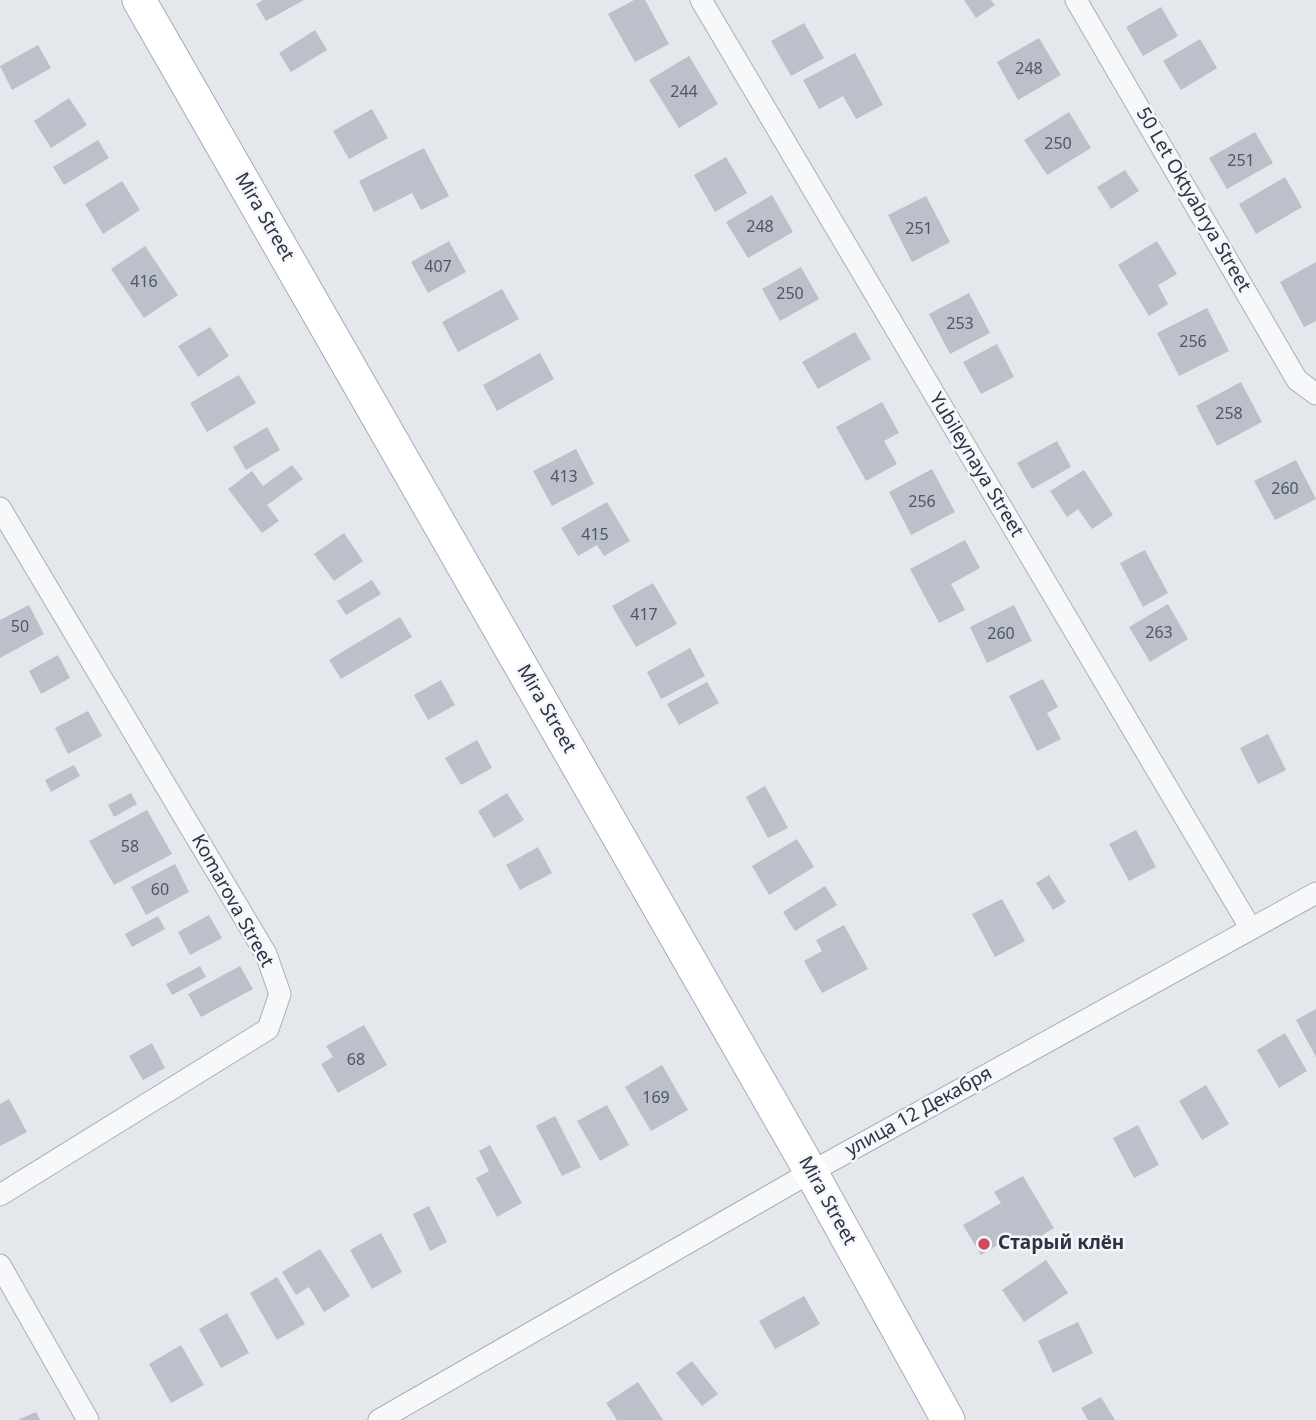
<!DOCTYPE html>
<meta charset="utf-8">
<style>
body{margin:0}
canvas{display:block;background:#e4e7ec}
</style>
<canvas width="1316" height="1420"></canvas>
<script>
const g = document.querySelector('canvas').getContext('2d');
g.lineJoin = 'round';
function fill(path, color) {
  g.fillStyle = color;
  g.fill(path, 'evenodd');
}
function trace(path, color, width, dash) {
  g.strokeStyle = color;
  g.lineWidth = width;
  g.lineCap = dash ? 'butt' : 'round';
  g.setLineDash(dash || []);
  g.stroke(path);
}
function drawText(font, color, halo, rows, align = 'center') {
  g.font = font + ' "Noto Sans",sans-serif';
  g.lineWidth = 5;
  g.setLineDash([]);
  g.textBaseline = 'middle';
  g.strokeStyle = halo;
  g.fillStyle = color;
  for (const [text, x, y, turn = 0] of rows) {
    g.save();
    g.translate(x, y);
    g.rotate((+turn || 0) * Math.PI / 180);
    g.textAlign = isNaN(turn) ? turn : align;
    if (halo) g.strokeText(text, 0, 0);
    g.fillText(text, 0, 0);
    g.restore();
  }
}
fill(new Path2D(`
 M 263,0 L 304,0 L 266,21 L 256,4 Z
 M 634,0 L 645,0 L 669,44 L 635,62 L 608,14 Z
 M 964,0 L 991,0 L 995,5 L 976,18 Z
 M 1161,7 L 1178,36 L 1143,56 L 1126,27 Z
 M 804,23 L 824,58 L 791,76 L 771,41 Z
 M 315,30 L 327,50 L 291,72 L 279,53 Z
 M 1039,38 L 1061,75 L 1018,100 L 997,62 Z
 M 1200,39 L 1217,68 L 1181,90 L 1163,61 Z
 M 38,45 L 51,68 L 12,90 L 0,66 Z
 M 855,53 L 883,105 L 856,119 L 843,96 L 819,109 L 803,80 Z
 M 689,56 L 718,104 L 679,128 L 649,80 Z
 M 69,98 L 87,125 L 51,148 L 34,121 Z
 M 372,109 L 388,138 L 349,159 L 333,131 Z
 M 1069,112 L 1091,148 L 1047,175 L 1024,140 Z
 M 1255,132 L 1273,163 L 1227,189 L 1209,158 Z
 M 98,140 L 109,158 L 64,185 L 53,167 Z
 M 424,148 L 449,196 L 421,210 L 412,193 L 374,212 L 359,181 Z
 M 726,157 L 747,193 L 715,212 L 694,175 Z
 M 1125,170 L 1139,191 L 1111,209 L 1097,187 Z
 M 1285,177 L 1302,207 L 1256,234 L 1239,204 Z
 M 122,181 L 140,210 L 103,234 L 85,204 Z
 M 772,195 L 793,232 L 748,258 L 726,222 Z
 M 926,196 L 950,242 L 912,262 L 888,215 Z
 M 449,241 L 466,272 L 428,293 L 411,262 Z
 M 1157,241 L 1177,274 L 1158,285 L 1168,304 L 1149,316 L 1118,265 Z
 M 145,246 L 178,295 L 144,318 L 111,269 Z
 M 1316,262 L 1316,321 L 1304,327 L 1280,282 Z
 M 801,267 L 819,299 L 780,321 L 762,289 Z
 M 502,289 L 519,319 L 458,352 L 442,322 Z
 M 969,293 L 990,333 L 950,354 L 929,314 Z
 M 1207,308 L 1229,351 L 1179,376 L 1157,333 Z
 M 210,327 L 229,356 L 198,377 L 178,346 Z
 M 855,332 L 871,359 L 818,389 L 802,362 Z
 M 997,344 L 1014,377 L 981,394 L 963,362 Z
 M 540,353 L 554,379 L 497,411 L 483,385 Z
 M 239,375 L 256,403 L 207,432 L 190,403 Z
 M 1241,382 L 1262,422 L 1217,446 L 1196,406 Z
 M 882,402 L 899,433 L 884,441 L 897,464 L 866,481 L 836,427 Z
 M 267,427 L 280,450 L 246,470 L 233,447 Z
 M 1057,441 L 1071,467 L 1032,489 L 1017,463 Z
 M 576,449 L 594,484 L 552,506 L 533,471 Z
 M 1296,460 L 1316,499 L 1275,520 L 1254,481 Z
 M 292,465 L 303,479 L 267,505 L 279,521 L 262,533 L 228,489 L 252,471 L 263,486 Z
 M 932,469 L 955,512 L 911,535 L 889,492 Z
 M 1084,470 L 1113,515 L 1092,529 L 1078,509 L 1067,517 L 1050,491 Z
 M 607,502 L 630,541 L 604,556 L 597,545 L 578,556 L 561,528 Z
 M 344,533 L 363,561 L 334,581 L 314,554 Z
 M 965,540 L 980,568 L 951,584 L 965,610 L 939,623 L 910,569 Z
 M 1145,550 L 1168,593 L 1143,607 L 1120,563 Z
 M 372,580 L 381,594 L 346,615 L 337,601 Z
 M 653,583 L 677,624 L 636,647 L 612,606 Z
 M 1168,604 L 1188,639 L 1150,662 L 1129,627 Z
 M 29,605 L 44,634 L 0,658 L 0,620 Z
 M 1014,605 L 1032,641 L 987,663 L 970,627 Z
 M 400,617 L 412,637 L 341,679 L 329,660 Z
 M 690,648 L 705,676 L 661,699 L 647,672 Z
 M 58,655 L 70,678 L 41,694 L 29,671 Z
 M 1043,679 L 1058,707 L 1047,713 L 1061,739 L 1037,751 L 1009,696 Z
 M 441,680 L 455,705 L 428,720 L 414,695 Z
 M 707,682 L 719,703 L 679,725 L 667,704 Z
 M 88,711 L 102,736 L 68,754 L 55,728 Z
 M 1268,734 L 1286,770 L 1258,784 L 1240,748 Z
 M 477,740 L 492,768 L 461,785 L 445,758 Z
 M 74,765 L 80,776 L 51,792 L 45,780 Z
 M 765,786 L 788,828 L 768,838 L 746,797 Z
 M 131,793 L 137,804 L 114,817 L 108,805 Z
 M 507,793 L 524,820 L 494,838 L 478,811 Z
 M 147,810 L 172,854 L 114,885 L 89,841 Z
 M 1136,830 L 1156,867 L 1129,881 L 1109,844 Z
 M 797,839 L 814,867 L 769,895 L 752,866 Z
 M 538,847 L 552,873 L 520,890 L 506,865 Z
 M 175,864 L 189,892 L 146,915 L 131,887 Z
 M 1049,875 L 1066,902 L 1053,910 L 1036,883 Z
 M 825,886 L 837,905 L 795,931 L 783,912 Z
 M 1002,899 L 1025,941 L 995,957 L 972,914 Z
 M 209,915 L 222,938 L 190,955 L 178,932 Z
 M 158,916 L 165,929 L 132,947 L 125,934 Z
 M 844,925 L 868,969 L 822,993 L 804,961 L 822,951 L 816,940 Z
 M 200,966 L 206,977 L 172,995 L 166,984 Z
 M 240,966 L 253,989 L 201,1017 L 188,994 Z
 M 1316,1009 L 1316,1057 L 1296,1020 Z
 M 364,1025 L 387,1065 L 338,1093 L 321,1064 L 333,1057 L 326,1046 Z
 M 1285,1033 L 1307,1071 L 1279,1088 L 1257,1050 Z
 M 152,1043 L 165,1068 L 143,1080 L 129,1056 Z
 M 662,1065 L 688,1110 L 651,1131 L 625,1087 Z
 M 1206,1085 L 1229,1124 L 1202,1140 L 1179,1101 Z
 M 9,1099 L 27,1132 L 0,1146 L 0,1104 Z
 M 607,1105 L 629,1145 L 600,1161 L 577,1121 Z
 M 555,1116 L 581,1167 L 562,1176 L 536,1126 Z
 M 1138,1125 L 1159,1165 L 1134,1178 L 1113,1138 Z
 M 490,1145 L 522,1203 L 497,1217 L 476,1178 L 489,1171 L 479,1151 Z
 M 1023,1176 L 1054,1228 L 1020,1249 L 1012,1236 L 981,1255 L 963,1225 L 1001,1203 L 994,1192 Z
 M 429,1206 L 447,1242 L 430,1251 L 413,1214 Z
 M 381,1233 L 402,1272 L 372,1289 L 350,1250 Z
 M 320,1249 L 350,1296 L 324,1312 L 309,1287 L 296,1295 L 282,1272 Z
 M 1046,1260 L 1068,1293 L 1024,1322 L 1002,1290 Z
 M 277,1277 L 305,1324 L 277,1340 L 250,1293 Z
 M 804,1296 L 820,1324 L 775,1349 L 759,1321 Z
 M 227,1313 L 249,1353 L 221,1368 L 199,1329 Z
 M 1078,1322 L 1093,1353 L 1053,1373 L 1038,1341 Z
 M 181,1345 L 204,1385 L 171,1403 L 149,1364 Z
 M 692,1361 L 718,1394 L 702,1406 L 676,1373 Z
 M 638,1382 L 663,1420 L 617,1420 L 606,1403 Z
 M 1101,1397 L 1115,1420 L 1088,1420 L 1081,1408 Z
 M 36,1412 L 40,1420 L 18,1420 Z`), '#bbc0ca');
const minor = new Path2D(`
 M 701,0 L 1251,929
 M 1076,0 L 1297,380 L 1316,394
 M 0,508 L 266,954 L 280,994 L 268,1029 L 0,1195
 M 0,1265 L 88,1420
 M 379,1420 L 811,1172 L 1316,893`);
const primary = new Path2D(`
 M 139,0 L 811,1172 L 948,1420`);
trace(minor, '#a9aeb7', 23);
trace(primary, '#a3abb8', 35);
trace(minor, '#f7f8fa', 21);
trace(primary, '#fff', 33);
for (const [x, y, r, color] of [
 [984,1244,7,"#d1495b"]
]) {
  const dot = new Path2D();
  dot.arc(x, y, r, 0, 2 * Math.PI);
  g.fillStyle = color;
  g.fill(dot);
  trace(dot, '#f4f6f9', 2.5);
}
drawText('16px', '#4f5766', null, [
 ["248",1029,69],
 ["244",684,92],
 ["250",1058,144],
 ["251",1241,161],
 ["248",760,227],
 ["251",919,229],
 ["407",438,267],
 ["416",144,282],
 ["250",790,294],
 ["253",960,324],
 ["256",1193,342],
 ["258",1229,414],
 ["413",564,477],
 ["260",1285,489],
 ["256",922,502],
 ["415",595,535],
 ["417",644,615],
 ["50",20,627],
 ["263",1159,633],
 ["260",1001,634],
 ["58",130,847],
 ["60",160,890],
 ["68",356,1060],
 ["169",656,1098]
]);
drawText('19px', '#2b3445', '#f4f6f9', [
 ["50 Let Oktyabrya Street",1193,200,60],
 ["Mira Street",264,217,60],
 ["Yubileynaya Street",976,465,59],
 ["Mira Street",546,709,60],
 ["Komarova Street",232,901,61],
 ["улица 12 Декабря",919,1112,-29],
 ["Mira Street",827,1201,61]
]);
drawText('bold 19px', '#2b3445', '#f4f6f9', [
 ["Старый клён",998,1244]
], 'left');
</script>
